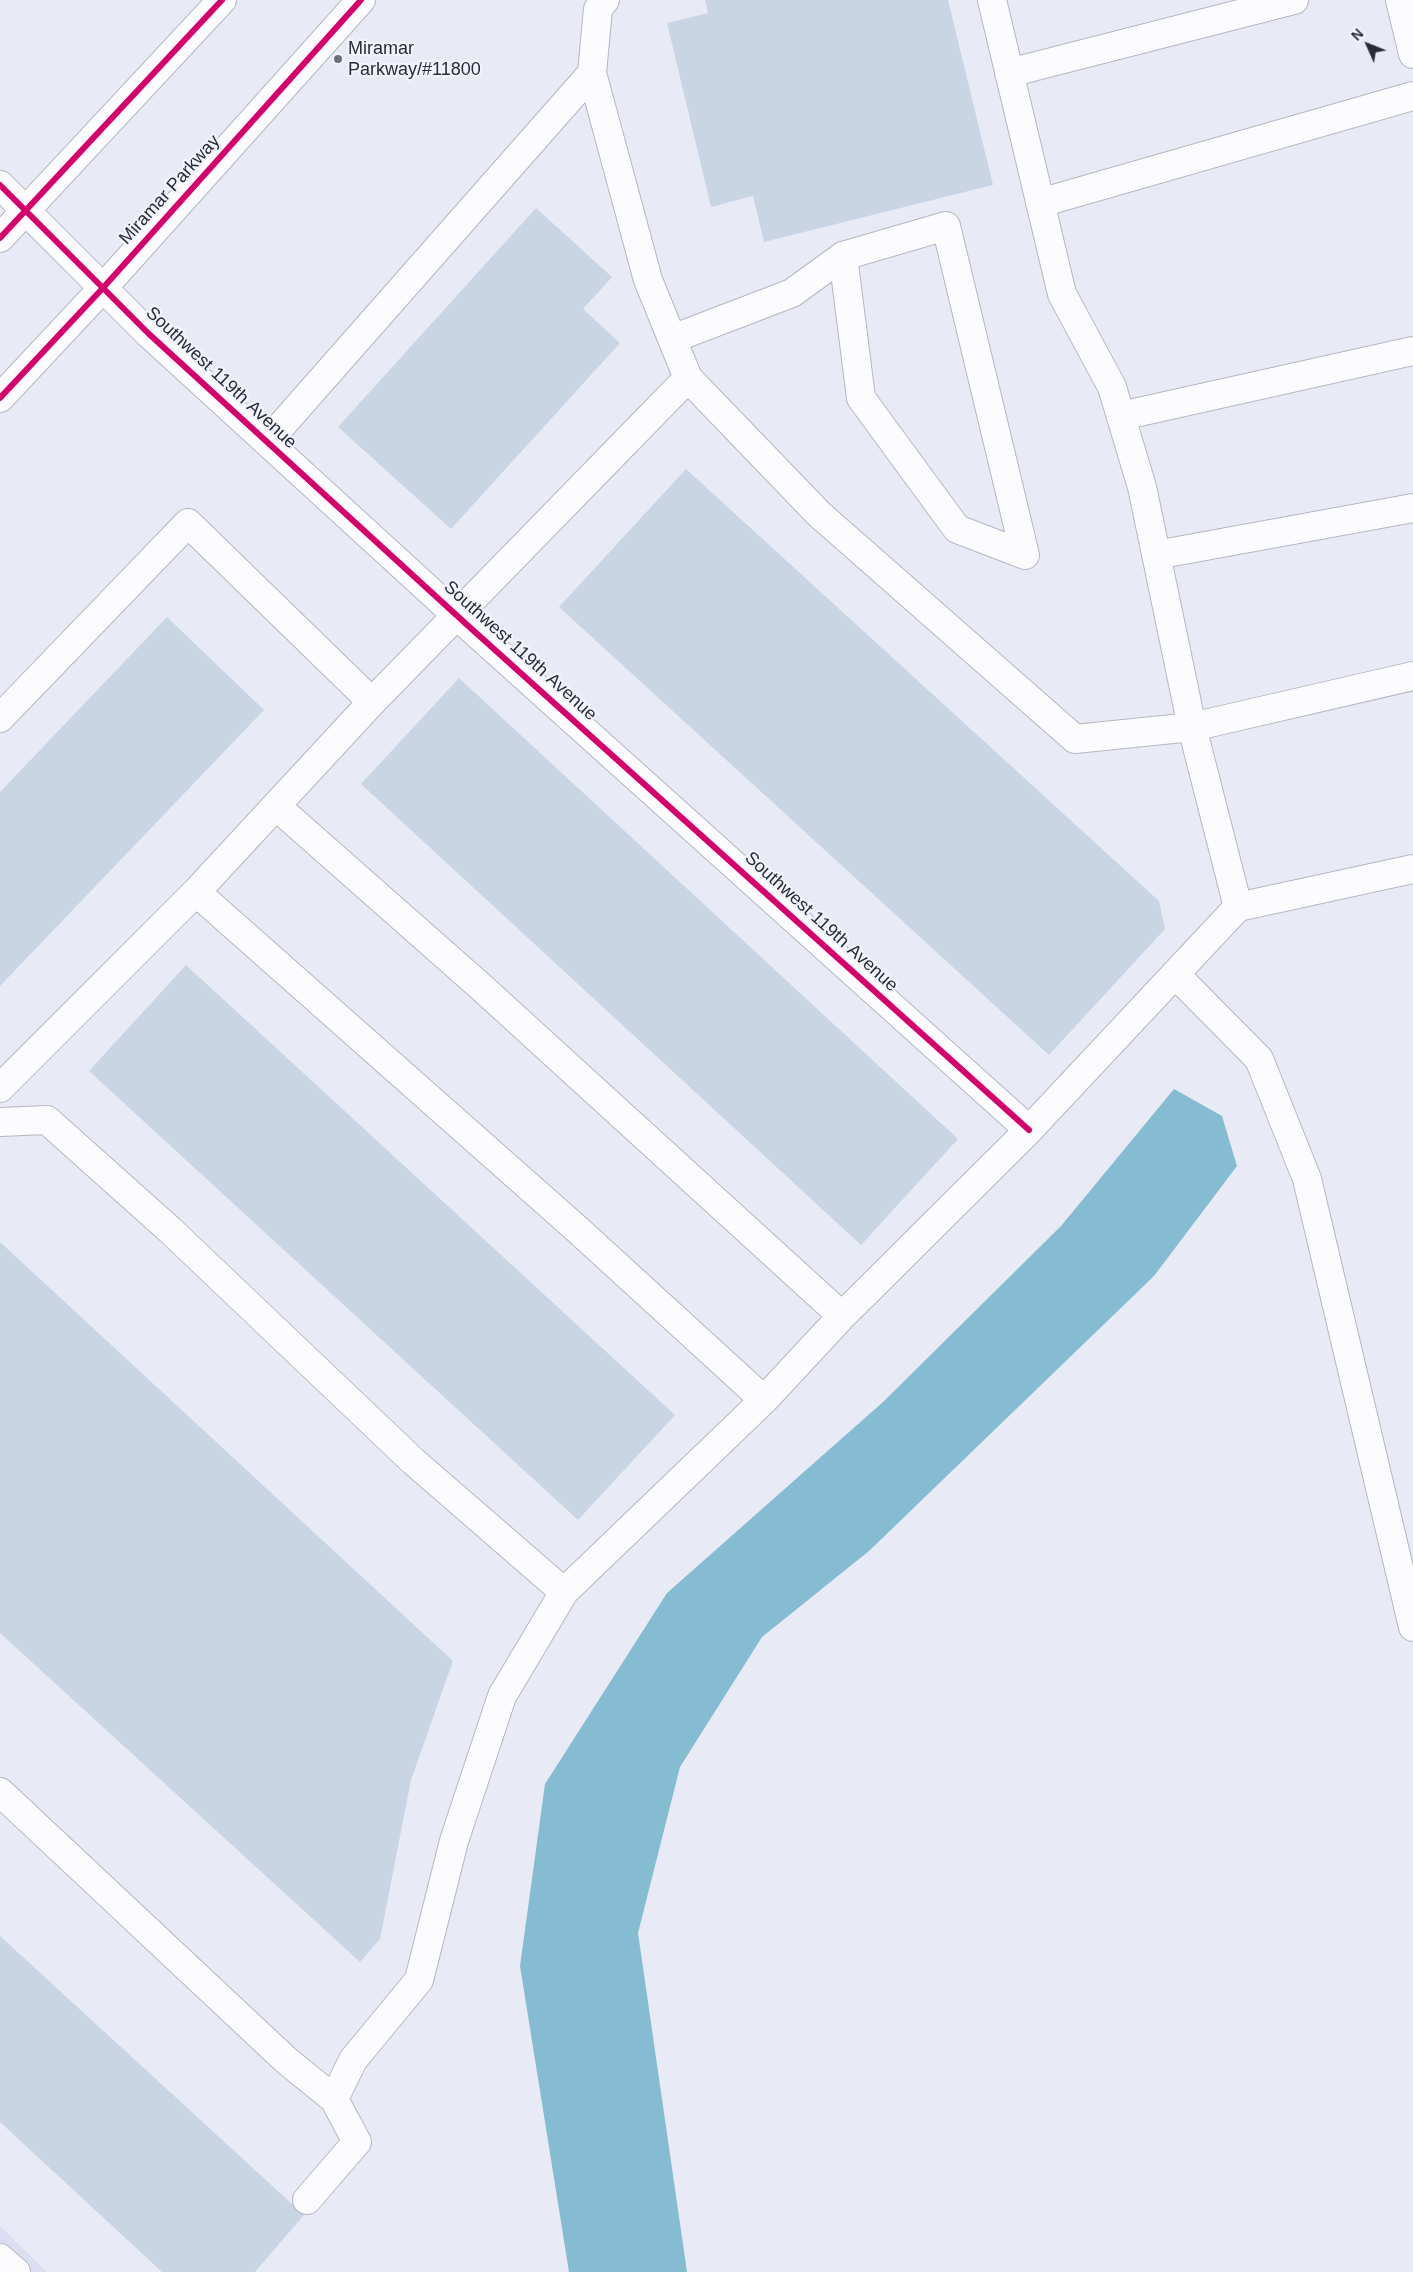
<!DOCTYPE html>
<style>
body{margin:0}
#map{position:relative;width:1413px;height:2272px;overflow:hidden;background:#e8eaf5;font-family:Helvetica,sans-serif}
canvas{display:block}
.north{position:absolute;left:1343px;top:20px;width:50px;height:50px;-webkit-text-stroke:4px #f2f4fb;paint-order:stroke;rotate:314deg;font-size:14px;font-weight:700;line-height:20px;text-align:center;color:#2a2c39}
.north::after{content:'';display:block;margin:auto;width:18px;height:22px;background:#2a2c39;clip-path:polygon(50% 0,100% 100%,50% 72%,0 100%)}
</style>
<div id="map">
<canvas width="1413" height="2272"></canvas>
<div class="north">N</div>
</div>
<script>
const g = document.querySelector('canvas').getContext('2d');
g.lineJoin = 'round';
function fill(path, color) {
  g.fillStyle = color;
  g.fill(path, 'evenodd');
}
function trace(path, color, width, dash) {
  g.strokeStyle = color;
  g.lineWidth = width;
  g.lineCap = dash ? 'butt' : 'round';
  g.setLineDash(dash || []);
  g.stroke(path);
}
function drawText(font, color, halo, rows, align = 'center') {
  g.font = font + ' Helvetica,sans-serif';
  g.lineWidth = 4.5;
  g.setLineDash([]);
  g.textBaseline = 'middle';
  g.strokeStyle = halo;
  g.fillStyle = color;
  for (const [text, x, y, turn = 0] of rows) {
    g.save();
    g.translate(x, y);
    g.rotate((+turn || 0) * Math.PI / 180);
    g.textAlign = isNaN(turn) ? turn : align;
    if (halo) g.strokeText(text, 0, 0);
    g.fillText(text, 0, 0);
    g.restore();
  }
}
fill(new Path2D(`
 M 0,2226 L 47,2272 L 0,2272 Z`), '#dcdff2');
fill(new Path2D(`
 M 1174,1089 L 1222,1116 L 1237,1166 L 1154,1276 L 869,1551 L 762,1637 L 680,1767 L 638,1933 L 687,2272 L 569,2272 L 520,1966 L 545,1784 L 667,1593 L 883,1402 L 1061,1226 Z`), '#85bcd2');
fill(new Path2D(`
 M 705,0 L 948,0 L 993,185 L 764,242 L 753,196 L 711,207 L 667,23 L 708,13 Z
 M 536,208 L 612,277 L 583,309 L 620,343 L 451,529 L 338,427 Z
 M 686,469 L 1159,901 L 1165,929 L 1049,1055 L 559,607 Z
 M 167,617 L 264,710 L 0,986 L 0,792 Z
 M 459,678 L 958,1139 L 861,1245 L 361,784 Z
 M 186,965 L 675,1415 L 578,1520 L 89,1071 Z
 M 0,1242 L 453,1661 L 411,1780 L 380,1939 L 360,1962 L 0,1633 Z
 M 0,1936 L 304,2215 L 255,2272 L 162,2272 L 0,2122 Z`), '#cad5e3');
const minor = new Path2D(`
 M 992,0 L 1062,294 L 1112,387 L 1142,487 L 1192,727 L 1413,676
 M 1400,0 L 1413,54
 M 592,73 L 598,9 L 605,0
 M 1009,73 L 1294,0
 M 0,185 L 149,334 L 465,623 L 1029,1130
 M 1040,203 L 1413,96
 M 672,339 L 792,293 L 843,256 L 946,226 L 1025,555 L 957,529 L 861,398 L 843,256
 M 1121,416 L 1413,351
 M 267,442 L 592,73 L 648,280 L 688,378 L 819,514 L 1075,739 L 1192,727 L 1238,907 L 1029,1130 L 842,1316 L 764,1400 L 564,1592 L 502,1696 L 454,1841 L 419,1980 L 353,2060 L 334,2099
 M 1156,555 L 1413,508
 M 0,718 L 188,523 L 372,702
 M 276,806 L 480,986 L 842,1316
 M 196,892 L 578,1230 L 764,1400
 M 1238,907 L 1413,869
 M 1175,974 L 1259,1059 L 1307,1179 L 1413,1627
 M 0,1088 L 196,892 L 372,702 L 688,378
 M 0,1122 L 47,1120 L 170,1230 L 413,1461 L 564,1592
 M 0,1792 L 287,2061 L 334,2099 L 357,2142 L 307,2200
 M 0,2258 L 16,2272`);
const major = new Path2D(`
 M 0,238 L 222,0
 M 0,398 L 102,289 L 361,0`);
trace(minor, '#b5b7c2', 30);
trace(major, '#b5b7c2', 30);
trace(minor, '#fcfcfe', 28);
trace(major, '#fcfcfe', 28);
trace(new Path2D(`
 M 0,185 L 149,334 L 465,623 L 1029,1130
 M 0,238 L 222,0
 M 0,398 L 102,289 L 361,0`), '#d6006c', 6);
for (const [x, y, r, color] of [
 [338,59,5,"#6c6e7b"]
]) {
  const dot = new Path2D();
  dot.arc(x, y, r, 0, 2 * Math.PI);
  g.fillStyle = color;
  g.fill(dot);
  trace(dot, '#f2f4fb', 2);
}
drawText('18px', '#2a2c39', '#f2f4fb', [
 ["Miramar",348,49],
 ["Parkway/#11800",348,70]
], 'left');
drawText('18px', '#2a2c39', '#f2f4fb', [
 ["Miramar Parkway",170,190,-48],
 ["Southwest 119th Avenue",221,378,43],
 ["Southwest 119th Avenue",520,651,42],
 ["Southwest 119th Avenue",821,922,42]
]);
</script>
